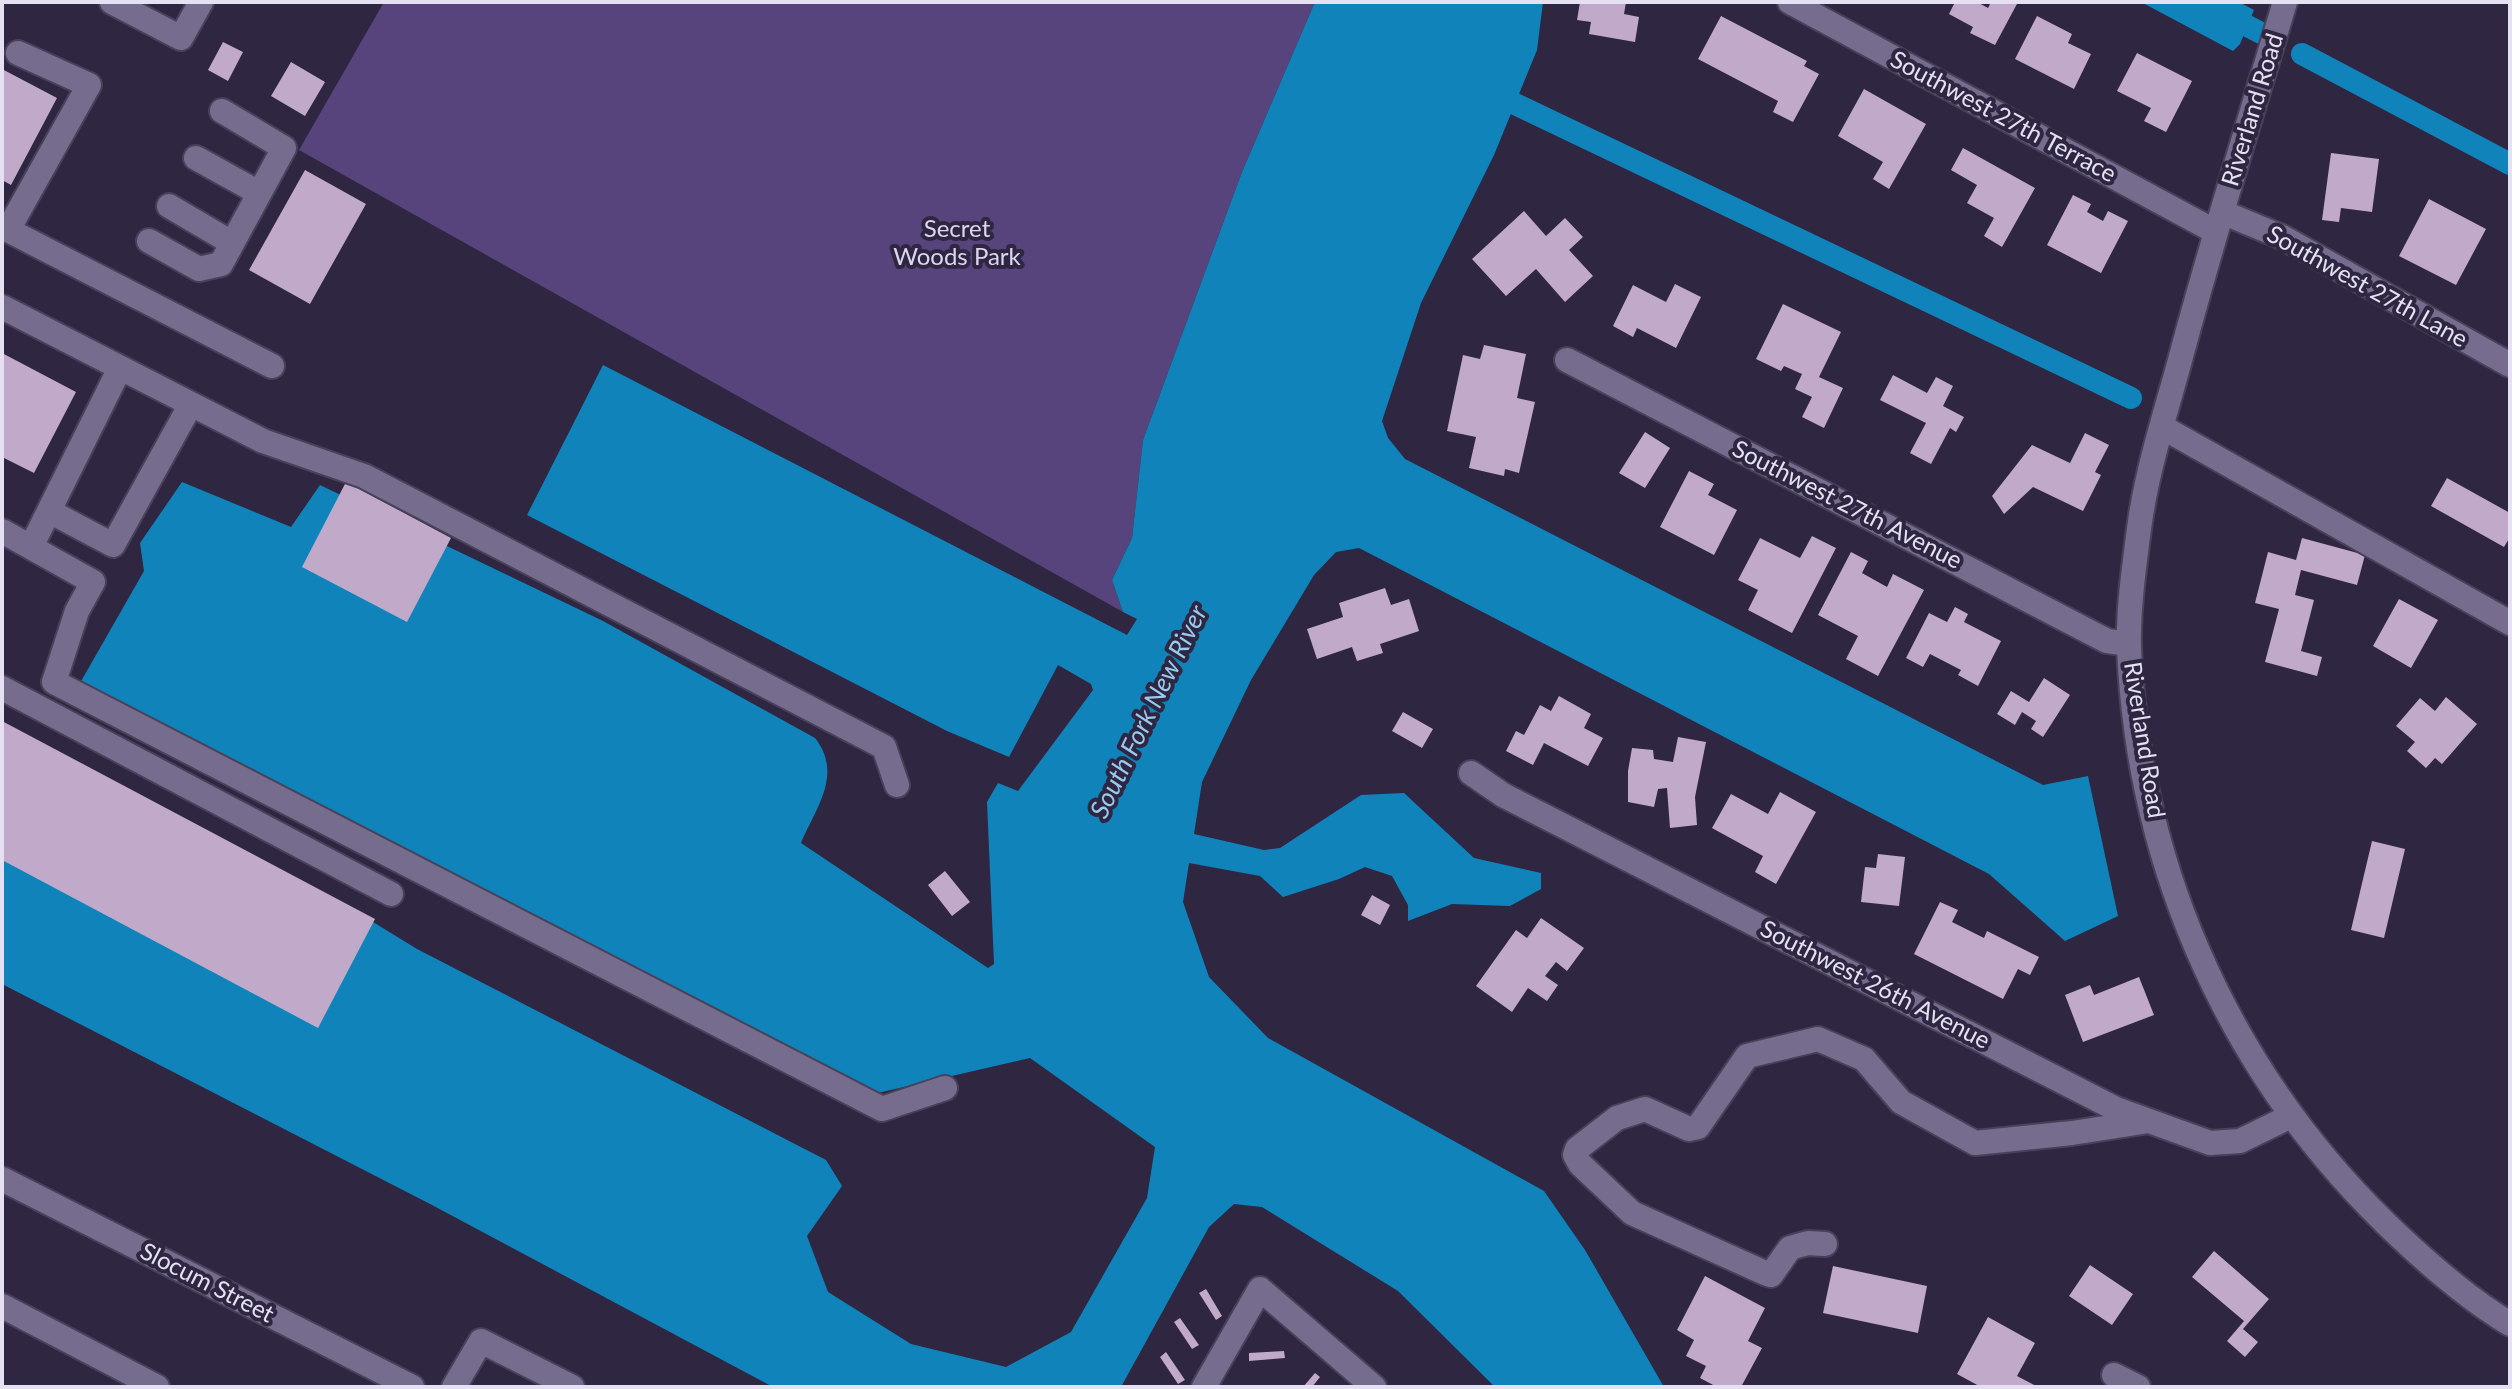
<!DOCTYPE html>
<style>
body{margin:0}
#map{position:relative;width:2512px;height:1389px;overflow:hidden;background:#2f2642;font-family:Lato,sans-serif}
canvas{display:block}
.frame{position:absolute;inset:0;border:4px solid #e5e1f3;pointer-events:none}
</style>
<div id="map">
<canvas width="2512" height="1389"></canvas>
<div class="frame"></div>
</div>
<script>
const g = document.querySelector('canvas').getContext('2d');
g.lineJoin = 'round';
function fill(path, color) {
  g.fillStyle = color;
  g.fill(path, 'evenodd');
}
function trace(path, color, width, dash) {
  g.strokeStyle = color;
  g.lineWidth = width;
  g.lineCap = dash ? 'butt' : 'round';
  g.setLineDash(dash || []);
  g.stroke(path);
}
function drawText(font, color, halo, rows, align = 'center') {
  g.font = font + ' Lato,sans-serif';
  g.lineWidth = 8;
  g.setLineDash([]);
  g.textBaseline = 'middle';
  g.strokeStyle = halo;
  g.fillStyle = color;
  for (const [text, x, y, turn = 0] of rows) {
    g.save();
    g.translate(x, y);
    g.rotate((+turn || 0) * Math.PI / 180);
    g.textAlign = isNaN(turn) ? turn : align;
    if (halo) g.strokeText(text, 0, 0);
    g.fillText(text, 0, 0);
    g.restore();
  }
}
fill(new Path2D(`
 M 384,2 L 1315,2 L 1242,172 L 1143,440 L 1132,538 L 1112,580 L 1123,612 L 299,150 Z`), '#57447d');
fill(new Path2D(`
 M 1315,2 L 1543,2 L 1537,50 L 1494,155 L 1421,303 L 1382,421 L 1388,438 L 1405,459 L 2043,785 L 2088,776 L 2118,916 L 2065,941 L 1989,874 L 1359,548 L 1336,552 L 1314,575 L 1251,680 L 1202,782 L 1194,834 L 1264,850 L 1280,848 L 1361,795 L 1404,793 L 1474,858 L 1541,873 L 1541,889 L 1510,906 L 1452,904 L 1408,921 L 1408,905 L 1392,876 L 1365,867 L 1339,879 L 1283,897 L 1260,876 L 1189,863 L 1183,902 L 1209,977 L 1268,1038 L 1544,1191 L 1585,1250 L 1664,1387 L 1495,1387 L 1398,1291 L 1262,1207 L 1234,1204 L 1209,1227 L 1121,1387 L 773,1387 L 432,1205 L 2,984 L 2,727 L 373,922 L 417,949 L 826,1160 L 842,1186 L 807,1236 L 828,1292 L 911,1344 L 1006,1367 L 1071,1332 L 1147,1198 L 1155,1147 L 1030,1058 L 869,1095 L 80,683 L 144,571 L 140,543 L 182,482 L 291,527 L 320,485 L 603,621 L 815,738 C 843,774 817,806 801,843 L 988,968 L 994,964 L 987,802 L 998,783 L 1018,791 L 1093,690 L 1091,684 L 1058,665 L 1009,757 L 947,731 L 527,515 L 603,365 L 1127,635 L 1137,619 L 1123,612 L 1112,580 L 1132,538 L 1143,440 L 1242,172 Z
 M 2141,2 L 2239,2 L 2254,10 L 2240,44 L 2233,51 Z`), '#1084ba');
trace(new Path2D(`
 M 2201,2 L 2261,33
 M 2302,54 L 2510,164
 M 1490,92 L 2131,398`), '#1084ba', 22);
fill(new Path2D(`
 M 1580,2 L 1626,2 L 1624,14 L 1639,17 L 1635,42 L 1589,34 L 1591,22 L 1577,20 Z
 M 1955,2 L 1977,2 L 1988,8 L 1991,2 L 2018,2 L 1995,45 L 1970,33 L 1973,27 L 1949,14 Z
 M 1721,16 L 1807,61 L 1804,66 L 1819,74 L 1793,122 L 1773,112 L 1778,101 L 1698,59 Z
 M 2037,16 L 2072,34 L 2068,43 L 2091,54 L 2074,89 L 2015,59 Z
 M 223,42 L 243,52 L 228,81 L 208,70 Z
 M 2137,53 L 2192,81 L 2166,132 L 2144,121 L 2151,108 L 2117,91 Z
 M 291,62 L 325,82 L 305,116 L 271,96 Z
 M 2,69 L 57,98 L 11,185 L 2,180 Z
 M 1864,89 L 1926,124 L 1889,189 L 1873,179 L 1883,162 L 1838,136 Z
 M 1963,148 L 2035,188 L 2002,247 L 1984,236 L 1994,218 L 1967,203 L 1977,185 L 1951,170 Z
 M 2331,153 L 2379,159 L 2372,212 L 2341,208 L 2339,222 L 2322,220 Z
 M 305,170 L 366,204 L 310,304 L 249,270 Z
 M 2073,195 L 2091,204 L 2087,212 L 2103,221 L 2108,211 L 2128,221 L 2101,273 L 2047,245 Z
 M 2429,199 L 2486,229 L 2456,285 L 2399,256 Z
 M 1524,211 L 1546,236 L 1565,218 L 1583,237 L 1569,250 L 1593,276 L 1565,302 L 1536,269 L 1506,296 L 1472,259 Z
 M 1675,284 L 1701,297 L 1676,348 L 1637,328 L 1633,337 L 1613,326 L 1633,285 L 1666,302 Z
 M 1783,304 L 1841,332 L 1819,377 L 1843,388 L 1824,428 L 1802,417 L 1812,397 L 1795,389 L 1802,374 L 1784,366 L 1781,371 L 1756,359 Z
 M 1484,345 L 1526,354 L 1517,398 L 1535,402 L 1519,473 L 1505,469 L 1504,476 L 1469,468 L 1476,437 L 1447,431 L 1463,355 L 1480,359 Z
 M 2,353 L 76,392 L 34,473 L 2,457 Z
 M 1893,375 L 1927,393 L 1936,377 L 1953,386 L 1943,406 L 1964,417 L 1956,432 L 1950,428 L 1931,464 L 1910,453 L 1926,423 L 1880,400 Z
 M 1645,432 L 1670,448 L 1645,488 L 1619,473 Z
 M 2085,433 L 2109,445 L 2095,472 L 2101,475 L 2083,511 L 2033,487 L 2004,514 L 1992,496 L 2032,445 L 2070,463 Z
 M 1689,471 L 1714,484 L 1708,495 L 1737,510 L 1714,555 L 1660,527 Z
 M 2447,478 L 2510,513 L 2510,537 L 2504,547 L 2431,506 Z
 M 346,482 L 451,538 L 407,622 L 302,567 Z
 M 1812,536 L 1836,548 L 1792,633 L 1748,610 L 1758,590 L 1738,580 L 1760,538 L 1800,558 Z
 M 2302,538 L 2365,555 L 2357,585 L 2301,570 L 2295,595 L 2314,600 L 2301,651 L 2322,657 L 2317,676 L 2265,662 L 2279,609 L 2255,603 L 2268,552 L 2296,560 Z
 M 1851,552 L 1868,561 L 1862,573 L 1887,587 L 1893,574 L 1924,590 L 1878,676 L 1846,659 L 1858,636 L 1818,615 Z
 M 1385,588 L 1391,605 L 1409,599 L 1419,631 L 1380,644 L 1383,653 L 1357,661 L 1352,647 L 1317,659 L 1307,629 L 1343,617 L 1339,603 Z
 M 2399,599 L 2438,620 L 2411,668 L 2373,646 Z
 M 1955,607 L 1968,614 L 1964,622 L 2001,641 L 1978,686 L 1958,675 L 1961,670 L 1930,654 L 1923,667 L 1906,658 L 1929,613 L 1947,622 Z
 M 2044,678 L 2070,695 L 2043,737 L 2031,729 L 2036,721 L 2022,712 L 2015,725 L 1997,714 L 2011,691 L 2029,702 Z
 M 1559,696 L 1591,714 L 1584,728 L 1603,738 L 1588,766 L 1544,743 L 1533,765 L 1506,751 L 1516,731 L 1524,735 L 1540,705 L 1551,711 Z
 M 2446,697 L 2477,724 L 2442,764 L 2435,758 L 2426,768 L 2407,751 L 2415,742 L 2396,726 L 2420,698 L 2435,711 Z
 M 1403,712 L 1433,729 L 1422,748 L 1392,731 Z
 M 2,721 L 375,919 L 318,1028 L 2,860 Z
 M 1678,737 L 1706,742 L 1695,797 L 1697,825 L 1670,828 L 1667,788 L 1658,789 L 1654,807 L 1628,802 L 1628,771 L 1632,748 L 1653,750 L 1654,759 L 1673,762 Z
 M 1780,792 L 1816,812 L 1776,884 L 1755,872 L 1763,856 L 1712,828 L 1731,794 L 1768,814 Z
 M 2372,841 L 2405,849 L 2384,938 L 2351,930 Z
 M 1878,854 L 1905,857 L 1899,906 L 1861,902 L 1865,867 L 1876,868 Z
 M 945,871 L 970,902 L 952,916 L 928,885 Z
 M 1372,895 L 1390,905 L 1380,925 L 1361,915 Z
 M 1940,902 L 1958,910 L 1952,922 L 1984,938 L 1987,931 L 2039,957 L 2030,975 L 2018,969 L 2003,999 L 1914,954 Z
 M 1541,918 L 1584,948 L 1567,971 L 1556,962 L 1545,976 L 1558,985 L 1547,1001 L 1528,988 L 1512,1012 L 1476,986 L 1516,930 L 1527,938 Z
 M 2139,977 L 2154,1015 L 2083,1042 L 2065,995 L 2090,985 L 2094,995 Z
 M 2214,1251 L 2269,1299 L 2243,1329 L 2258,1342 L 2245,1357 L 2227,1341 L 2244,1321 L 2192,1277 Z
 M 2090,1265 L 2133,1294 L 2112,1325 L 2069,1296 Z
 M 1833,1266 L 1927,1286 L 1918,1333 L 1823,1313 Z
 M 1705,1276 L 1765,1308 L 1748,1341 L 1762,1348 L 1741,1387 L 1717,1387 L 1700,1378 L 1706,1366 L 1686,1356 L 1694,1340 L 1677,1330 Z
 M 1206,1289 L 1222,1316 L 1216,1320 L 1199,1293 Z
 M 1988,1317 L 2035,1343 L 2017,1376 L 2038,1387 L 1981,1387 L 1957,1374 Z
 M 1180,1318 L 1199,1345 L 1192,1349 L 1174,1322 Z
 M 1284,1351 L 1285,1358 L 1249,1361 L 1249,1353 Z
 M 1166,1352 L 1185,1380 L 1178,1384 L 1160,1357 Z
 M 1315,1373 L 1320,1377 L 1312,1387 L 1303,1387 Z`), '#c1aac9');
const minor = new Path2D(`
 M 112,2 L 181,38 L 201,2
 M 1790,2 L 2216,232
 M 2285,2 C 2249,122 2211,243 2179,364 C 2164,418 2146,474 2139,529 C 2134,567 2128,610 2129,647 C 2138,873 2235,1083 2400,1237 C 2434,1269 2470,1300 2510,1324
 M 196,158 L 259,193
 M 169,206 L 232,243
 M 2222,212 L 2282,237 L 2510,365
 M 2,227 L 272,366
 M 8,230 L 89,85 L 18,53
 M 149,241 L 199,269 L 221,264 L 284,148 L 222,111
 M 2,307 L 263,441 L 364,476 L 884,747 L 897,785
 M 1567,360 L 2107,641 L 2129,644
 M 2162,427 L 2510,623
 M 49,511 L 113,545 L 191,404
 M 2,531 L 93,582 L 77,611 L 54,682 L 882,1109 L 945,1088
 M 31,547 L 120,368
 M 2,688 L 391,894
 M 1471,773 L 1503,795 L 2116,1109 L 2210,1143 L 2240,1141 L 2289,1117
 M 2,1179 L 412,1387
 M 1825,1244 L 1808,1243 L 1790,1248 L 1771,1275 L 1765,1273 L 1632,1213 L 1580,1164 L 1575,1155 L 1577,1149 L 1617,1118 L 1645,1109 L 1689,1129 L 1698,1127 L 1747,1056 L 1818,1039 L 1864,1059 L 1901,1102 L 1975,1143 L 2072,1133 L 2149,1121
 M 2,1306 L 157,1387
 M 2114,1375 L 2138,1387
 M 454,1387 L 481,1341 L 572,1387
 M 1204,1387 L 1260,1289 L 1374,1387`);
trace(minor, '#484159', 28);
trace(minor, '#766d8e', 24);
drawText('24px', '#e5e1f3', '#2f2642', [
 ["Riverland Road",2253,110,-73],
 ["Southwest 27th Terrace",2003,117,28],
 ["Southwest 27th Lane",2367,287,29],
 ["Southwest 27th Avenue",1847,505,27],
 ["Riverland Road",2144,740,81],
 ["Southwest 26th Avenue",1875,985,27],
 ["Slocum Street",207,1283,27]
]);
drawText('24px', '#ddd6f1', '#2f2642', [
 ["Secret",957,229],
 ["Woods Park",957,257]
]);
drawText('italic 26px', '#97ccef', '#2f2642', [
 ["South Fork New River",1149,712,-64]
]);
</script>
